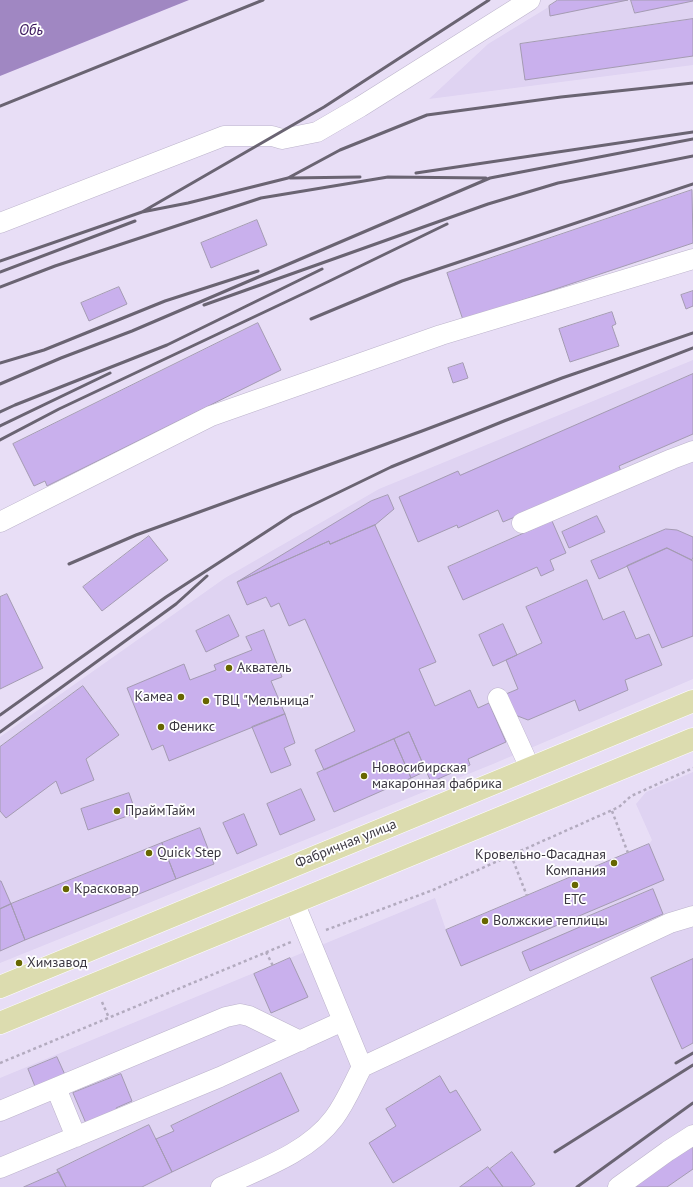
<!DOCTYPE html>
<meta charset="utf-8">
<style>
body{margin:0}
canvas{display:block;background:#e8def6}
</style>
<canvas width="693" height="1187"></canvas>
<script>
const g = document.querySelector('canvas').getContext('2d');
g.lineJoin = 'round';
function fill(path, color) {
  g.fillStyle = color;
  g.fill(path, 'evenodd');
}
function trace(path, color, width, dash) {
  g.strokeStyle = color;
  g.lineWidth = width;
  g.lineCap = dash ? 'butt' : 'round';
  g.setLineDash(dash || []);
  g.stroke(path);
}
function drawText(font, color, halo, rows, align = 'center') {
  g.font = font + ' "PT Sans",sans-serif';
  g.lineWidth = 3.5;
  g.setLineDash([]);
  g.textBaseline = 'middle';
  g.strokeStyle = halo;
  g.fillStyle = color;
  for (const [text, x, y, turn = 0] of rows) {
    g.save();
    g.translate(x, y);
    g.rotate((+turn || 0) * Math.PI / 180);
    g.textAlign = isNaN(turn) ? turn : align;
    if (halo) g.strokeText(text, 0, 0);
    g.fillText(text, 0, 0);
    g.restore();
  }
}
fill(new Path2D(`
 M 560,0 L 693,0 L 693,65 L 429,99 L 488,44 Z
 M 693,360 L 693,679 L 493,764 L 0,963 L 0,737 L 225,578 L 379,489 Z
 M 693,772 L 693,1187 L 0,1187 L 0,1078 L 435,898 L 446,930 L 649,844 L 652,840 L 636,804 L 646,792 Z`), '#dfd3f2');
fill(new Path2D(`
 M 0,0 L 189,0 L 0,76 Z`), '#a087c2');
const building = new Path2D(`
 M 558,0 L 628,0 L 550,16 L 549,6 Z
 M 631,0 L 693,0 L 693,1 L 635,13 Z
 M 693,19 L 693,56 L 525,80 L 520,44 Z
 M 692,190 L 693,243 L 463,320 L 447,273 Z
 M 257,220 L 267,245 L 211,268 L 201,243 Z
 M 119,287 L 127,304 L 89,321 L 81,303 Z
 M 693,291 L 693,306 L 686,309 L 681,295 Z
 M 612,312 L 616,324 L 612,326 L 619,346 L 570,362 L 559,329 Z
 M 258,323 L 281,370 L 47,486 L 45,481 L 34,486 L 13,444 Z
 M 463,363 L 468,378 L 453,383 L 448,368 Z
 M 693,374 L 693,434 L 619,466 L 621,472 L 503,522 L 498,510 L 458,528 L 457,525 L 418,542 L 399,497 L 458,471 L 460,475 Z
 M 388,495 L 394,509 L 375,525 L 330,544 L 329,541 L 237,582 L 371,501 Z
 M 597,516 L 605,532 L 569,548 L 562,532 Z
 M 552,521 L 566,553 L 550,560 L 554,570 L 541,576 L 537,567 L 463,600 L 448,567 Z
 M 375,525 L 436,662 L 419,669 L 435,706 L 470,690 L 478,708 L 489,703 L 506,742 L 468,759 L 470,765 L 431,782 L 409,732 L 324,770 L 315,750 L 355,731 L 305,619 L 289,626 L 279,603 L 271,607 L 266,597 L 247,605 L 237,582 L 329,541 L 330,544 Z
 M 666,529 L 677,530 L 693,537 L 693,557 L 692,560 L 667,548 L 599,579 L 591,561 Z
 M 149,536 L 168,560 L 102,611 L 83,587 Z
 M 667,548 L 693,561 L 693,636 L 662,648 L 627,566 Z
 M 587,580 L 603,620 L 624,611 L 636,639 L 649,634 L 662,665 L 625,680 L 628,690 L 579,711 L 575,700 L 528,720 L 515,715 L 506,694 L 518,689 L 506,660 L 542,643 L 526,607 Z
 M 7,594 L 43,668 L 0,689 L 0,597 Z
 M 229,615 L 239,636 L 206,652 L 196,631 Z
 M 503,624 L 517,655 L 493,666 L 479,635 Z
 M 264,630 L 282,677 L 271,681 L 285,714 L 169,761 L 163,745 L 152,750 L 127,688 L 184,664 L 190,680 L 216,670 L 214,665 L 252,650 L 246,637 Z
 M 83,686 L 119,735 L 86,759 L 94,780 L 61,794 L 56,781 L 6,818 L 0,811 L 0,747 Z
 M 285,714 L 295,743 L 284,748 L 291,765 L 271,773 L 252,727 Z
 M 409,732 L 426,771 L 411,778 L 394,739 Z
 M 394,739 L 411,778 L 334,812 L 317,773 Z
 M 301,789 L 315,820 L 280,835 L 267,804 Z
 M 129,793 L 136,813 L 88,830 L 81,809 Z
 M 244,814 L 257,845 L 237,854 L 223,823 Z
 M 200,828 L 214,864 L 176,879 L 162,843 Z
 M 162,843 L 176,879 L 25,940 L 11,904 Z
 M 649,844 L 664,880 L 461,966 L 446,930 Z
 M 0,881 L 1,881 L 11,904 L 0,909 Z
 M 653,889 L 663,914 L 530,971 L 522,952 L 589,923 L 587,917 Z
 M 11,904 L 25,940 L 0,951 L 0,909 Z
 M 290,958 L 308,997 L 271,1013 L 254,974 Z
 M 693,959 L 693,1043 L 682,1049 L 651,978 Z
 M 57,1057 L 66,1077 L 36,1089 L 28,1069 Z
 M 281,1073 L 299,1111 L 172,1172 L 156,1139 L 174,1131 L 171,1126 Z
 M 121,1074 L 132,1101 L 116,1108 L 119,1115 L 88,1128 L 73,1093 Z
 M 440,1076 L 450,1093 L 456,1090 L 481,1130 L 393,1183 L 369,1143 L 396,1126 L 386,1109 Z
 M 149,1125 L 172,1172 L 142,1187 L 66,1187 L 57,1170 Z
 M 693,1145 L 693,1169 L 667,1187 L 632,1187 Z
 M 512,1152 L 535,1184 L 530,1187 L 503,1187 L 490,1169 Z
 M 488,1167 L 503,1187 L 460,1187 Z
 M 59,1172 L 66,1187 L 24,1187 Z`);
fill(building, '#c9b0ed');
trace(building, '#a49bb2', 1);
const minor = new Path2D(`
 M 0,223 L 224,136 L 272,136 L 282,139 L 317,132 L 360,107 L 530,0
 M 0,522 L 211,416 L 441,335 L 693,259
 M 522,523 L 672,459 L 693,451
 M 498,698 L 530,768
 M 294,902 L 362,1067
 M 56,1088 L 76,1137
 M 0,1111 L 226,1017 L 240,1014 L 249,1016 L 300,1041
 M 0,1168 L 220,1077 L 343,1021
 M 221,1187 C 260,1169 308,1153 334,1118 C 346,1102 353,1084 362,1067 L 670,923 L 693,916
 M 618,1187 L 668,1151 L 693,1135`);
const major = new Path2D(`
 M 0,987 L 693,701
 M 0,1023 L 693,739`);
trace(minor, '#bcb3cb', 21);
trace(major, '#fff', 23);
trace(new Path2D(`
 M 612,811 L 628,853
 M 511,855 L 527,896
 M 326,930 L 433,890 L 619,807 L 631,796 L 693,768
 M 266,952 L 273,966
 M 102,1002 L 109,1018
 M 0,1063 L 291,942`), '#b3abbf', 2.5, [3, 3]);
trace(minor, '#fff', 20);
trace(major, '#dcdcaf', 22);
trace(new Path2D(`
 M 0,106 L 263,0
 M 416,173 L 693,132
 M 290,178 L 360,177
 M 142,212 L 188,203 L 288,178 L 340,150 L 427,115 L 561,97 L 693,83
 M 0,261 L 142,212 L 324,107 L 489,0
 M 0,272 L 135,221
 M 0,287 L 55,266 L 261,198 L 388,177 L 486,178
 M 204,305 L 488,204 L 558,183 L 693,156
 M 311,319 L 402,281 L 693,184
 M 0,363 L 44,350 L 165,301 L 258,271
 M 0,384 L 61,358 L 132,331 L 490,178 L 693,139
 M 0,412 L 15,405 L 167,345 L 322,269
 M 0,426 L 110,373
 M 0,440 L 59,409 L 311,290 L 447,224
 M 69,564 L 136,535 L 422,431 L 562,378 L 693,333
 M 0,715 L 166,597 L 292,515 L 391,467 L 504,421 L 693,348
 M 0,732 L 176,604 L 207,576
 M 676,1063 L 693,1053
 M 555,1152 L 693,1065
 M 577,1187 L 693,1103`), '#6a6472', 3);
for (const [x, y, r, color] of [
 [229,668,4,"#676600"],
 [181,697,4,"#676600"],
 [206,701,4,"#676600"],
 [161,727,4,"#676600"],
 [364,776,4,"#676600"],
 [117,811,4,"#676600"],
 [149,853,4,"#676600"],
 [614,863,4,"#676600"],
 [575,885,4,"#676600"],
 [66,889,4,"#676600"],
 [485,921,4,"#676600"],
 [19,963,4,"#676600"]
]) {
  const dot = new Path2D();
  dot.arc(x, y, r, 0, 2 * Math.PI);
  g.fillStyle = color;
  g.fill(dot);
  trace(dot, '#fff', 1.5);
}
drawText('14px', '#3b3741', '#fff', [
 ["Акватель",237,668],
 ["Камеа",173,697,"right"],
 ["ТВЦ \"Мельница\"",214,701],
 ["Феникс",169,727],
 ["Новосибирская",372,768],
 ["макаронная фабрика",372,784],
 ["ПраймТайм",125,811],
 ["Quick Step",157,853],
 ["Кровельно-Фасадная",606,855,"right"],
 ["Компания",606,871,"right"],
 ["Красковар",74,889],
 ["ЕТС",575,900,"center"],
 ["Волжские теплицы",493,921],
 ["Химзавод",27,963]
], 'left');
drawText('14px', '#3b3741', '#fff', [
 ["Фабричная улица",346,844,-22]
]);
drawText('italic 15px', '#3a155c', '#fff', [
 ["Обь",31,31]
]);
</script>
